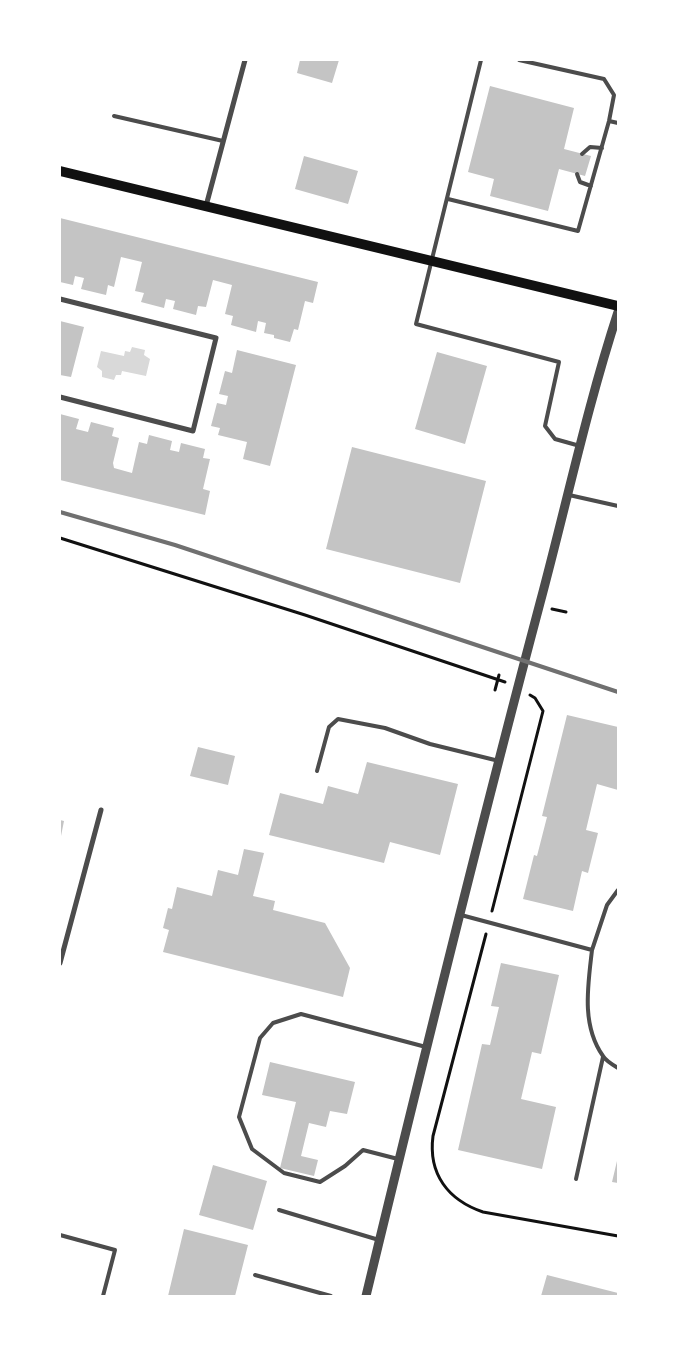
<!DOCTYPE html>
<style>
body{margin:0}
#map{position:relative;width:678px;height:1356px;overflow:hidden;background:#fff;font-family:"Titillium Web",sans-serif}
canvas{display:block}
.frame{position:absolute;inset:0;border:61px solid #fff;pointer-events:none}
</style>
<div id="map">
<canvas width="678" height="1356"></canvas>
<div class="frame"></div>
</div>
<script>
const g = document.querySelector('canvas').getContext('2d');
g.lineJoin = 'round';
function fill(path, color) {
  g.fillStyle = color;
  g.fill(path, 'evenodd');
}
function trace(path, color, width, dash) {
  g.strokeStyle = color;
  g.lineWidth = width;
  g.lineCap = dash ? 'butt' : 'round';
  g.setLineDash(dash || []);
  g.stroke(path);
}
fill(new Path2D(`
 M 132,347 L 145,350 L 144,355 L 150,359 L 146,376 L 122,371 L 121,375 L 116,375 L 114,380 L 102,377 L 102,371 L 97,367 L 101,351 L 124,356 L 125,351 L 130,352 Z`), '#d9d9d9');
fill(new Path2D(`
 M 300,60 L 339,60 L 332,83 L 297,73 Z
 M 490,86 L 574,108 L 564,149 L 591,156 L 585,176 L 559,169 L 548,211 L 490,196 L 494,179 L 468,172 Z
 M 304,156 L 358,171 L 348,204 L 295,189 Z
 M 60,218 L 318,282 L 313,303 L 305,301 L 298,330 L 294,329 L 290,342 L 274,338 L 274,335 L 264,333 L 266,323 L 258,321 L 256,332 L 231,325 L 233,316 L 225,314 L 232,285 L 213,280 L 206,307 L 198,306 L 196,315 L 173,309 L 175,301 L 166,299 L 164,308 L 141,302 L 144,293 L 135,291 L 142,262 L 121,257 L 114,287 L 108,285 L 106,295 L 81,289 L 84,278 L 75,276 L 73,285 L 60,282 Z
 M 60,321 L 84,327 L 71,377 L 60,375 Z
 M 237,350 L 296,365 L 270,466 L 243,459 L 247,442 L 218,435 L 220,428 L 211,426 L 217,403 L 226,405 L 228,396 L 219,394 L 225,371 L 232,373 Z
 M 437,352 L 487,366 L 465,444 L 415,429 Z
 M 60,414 L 79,419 L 76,429 L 88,432 L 91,422 L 114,428 L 112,436 L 119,438 L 113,463 L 114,468 L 132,473 L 139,442 L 147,444 L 149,435 L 172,441 L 170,450 L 179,452 L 181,443 L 205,449 L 203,458 L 210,459 L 203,489 L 210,491 L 205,515 L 60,480 Z
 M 352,447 L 486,481 L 460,583 L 326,549 Z
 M 567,715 L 618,727 L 618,790 L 597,784 L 586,830 L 598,833 L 588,873 L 582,871 L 573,911 L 523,899 L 534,855 L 537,856 L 547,817 L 542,816 Z
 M 198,747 L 235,756 L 228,785 L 190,776 Z
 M 367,762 L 458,784 L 440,855 L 390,842 L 384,863 L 269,835 L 280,793 L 323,804 L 328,786 L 358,794 Z
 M 60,820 L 64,821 L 61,836 L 60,836 Z
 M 244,849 L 264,853 L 253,896 L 275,901 L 273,910 L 325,923 L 350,968 L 343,997 L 163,952 L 169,930 L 163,928 L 168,908 L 172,909 L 177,887 L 212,896 L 218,870 L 238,875 Z
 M 501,963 L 559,975 L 541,1054 L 532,1052 L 521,1099 L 556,1107 L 542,1169 L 458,1150 L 482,1044 L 490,1045 L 499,1007 L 491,1006 Z
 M 270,1062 L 355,1082 L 347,1114 L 330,1111 L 326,1127 L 309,1123 L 301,1156 L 318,1160 L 314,1176 L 280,1168 L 296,1102 L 262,1095 Z
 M 617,1161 L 618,1161 L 618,1183 L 612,1182 Z
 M 213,1165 L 267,1181 L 253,1230 L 199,1215 Z
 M 184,1229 L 248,1245 L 235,1296 L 168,1296 Z
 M 547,1275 L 618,1293 L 618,1296 L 541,1296 Z`), '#c4c4c4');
trace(new Path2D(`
 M 60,538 L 305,615 L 505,682
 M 552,609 L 566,612
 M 495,690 L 499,675
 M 492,911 L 543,711 L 535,698 L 530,695
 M 486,934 L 433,1136 C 428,1174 448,1200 483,1212 L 618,1236`), '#111', 3);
trace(new Path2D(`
 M 481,60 L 416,324 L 559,362 L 545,426 L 555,439 L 580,446
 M 114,116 L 223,141
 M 609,121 L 618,123
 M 582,154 L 590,147 L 602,148
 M 577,174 L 580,182 L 591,186
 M 448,199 L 578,231 L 609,121 L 614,95 L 604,79 L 519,60
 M 569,495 L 618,506
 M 317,771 L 329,727 L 338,719 L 385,728 L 430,744 L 499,761
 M 461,915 L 592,950 L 607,905 L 618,890
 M 592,950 C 588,985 581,1025 603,1056 C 606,1061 613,1065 618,1068
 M 398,1159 L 363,1150 L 345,1166 L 320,1182 L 284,1173 L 252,1149 L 239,1117 L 260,1038 L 273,1023 L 301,1014 L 426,1047
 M 576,1179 L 603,1057
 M 279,1210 L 379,1240
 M 60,1235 L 115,1250 L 103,1296
 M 255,1275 L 331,1296`), '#4c4c4c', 4);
trace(new Path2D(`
 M 206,206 L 245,60
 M 60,299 L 216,338 L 193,431 L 60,397
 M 60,963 L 101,810`), '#4c4c4c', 5);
trace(new Path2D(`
 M 366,1296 C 422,1064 479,833 540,603 C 566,506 587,407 618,312`), '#4c4c4c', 9);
trace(new Path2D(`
 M 60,171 L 618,306`), '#111', 10);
trace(new Path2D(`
 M 60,512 L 175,545 L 618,692`), '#707070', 4);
</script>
